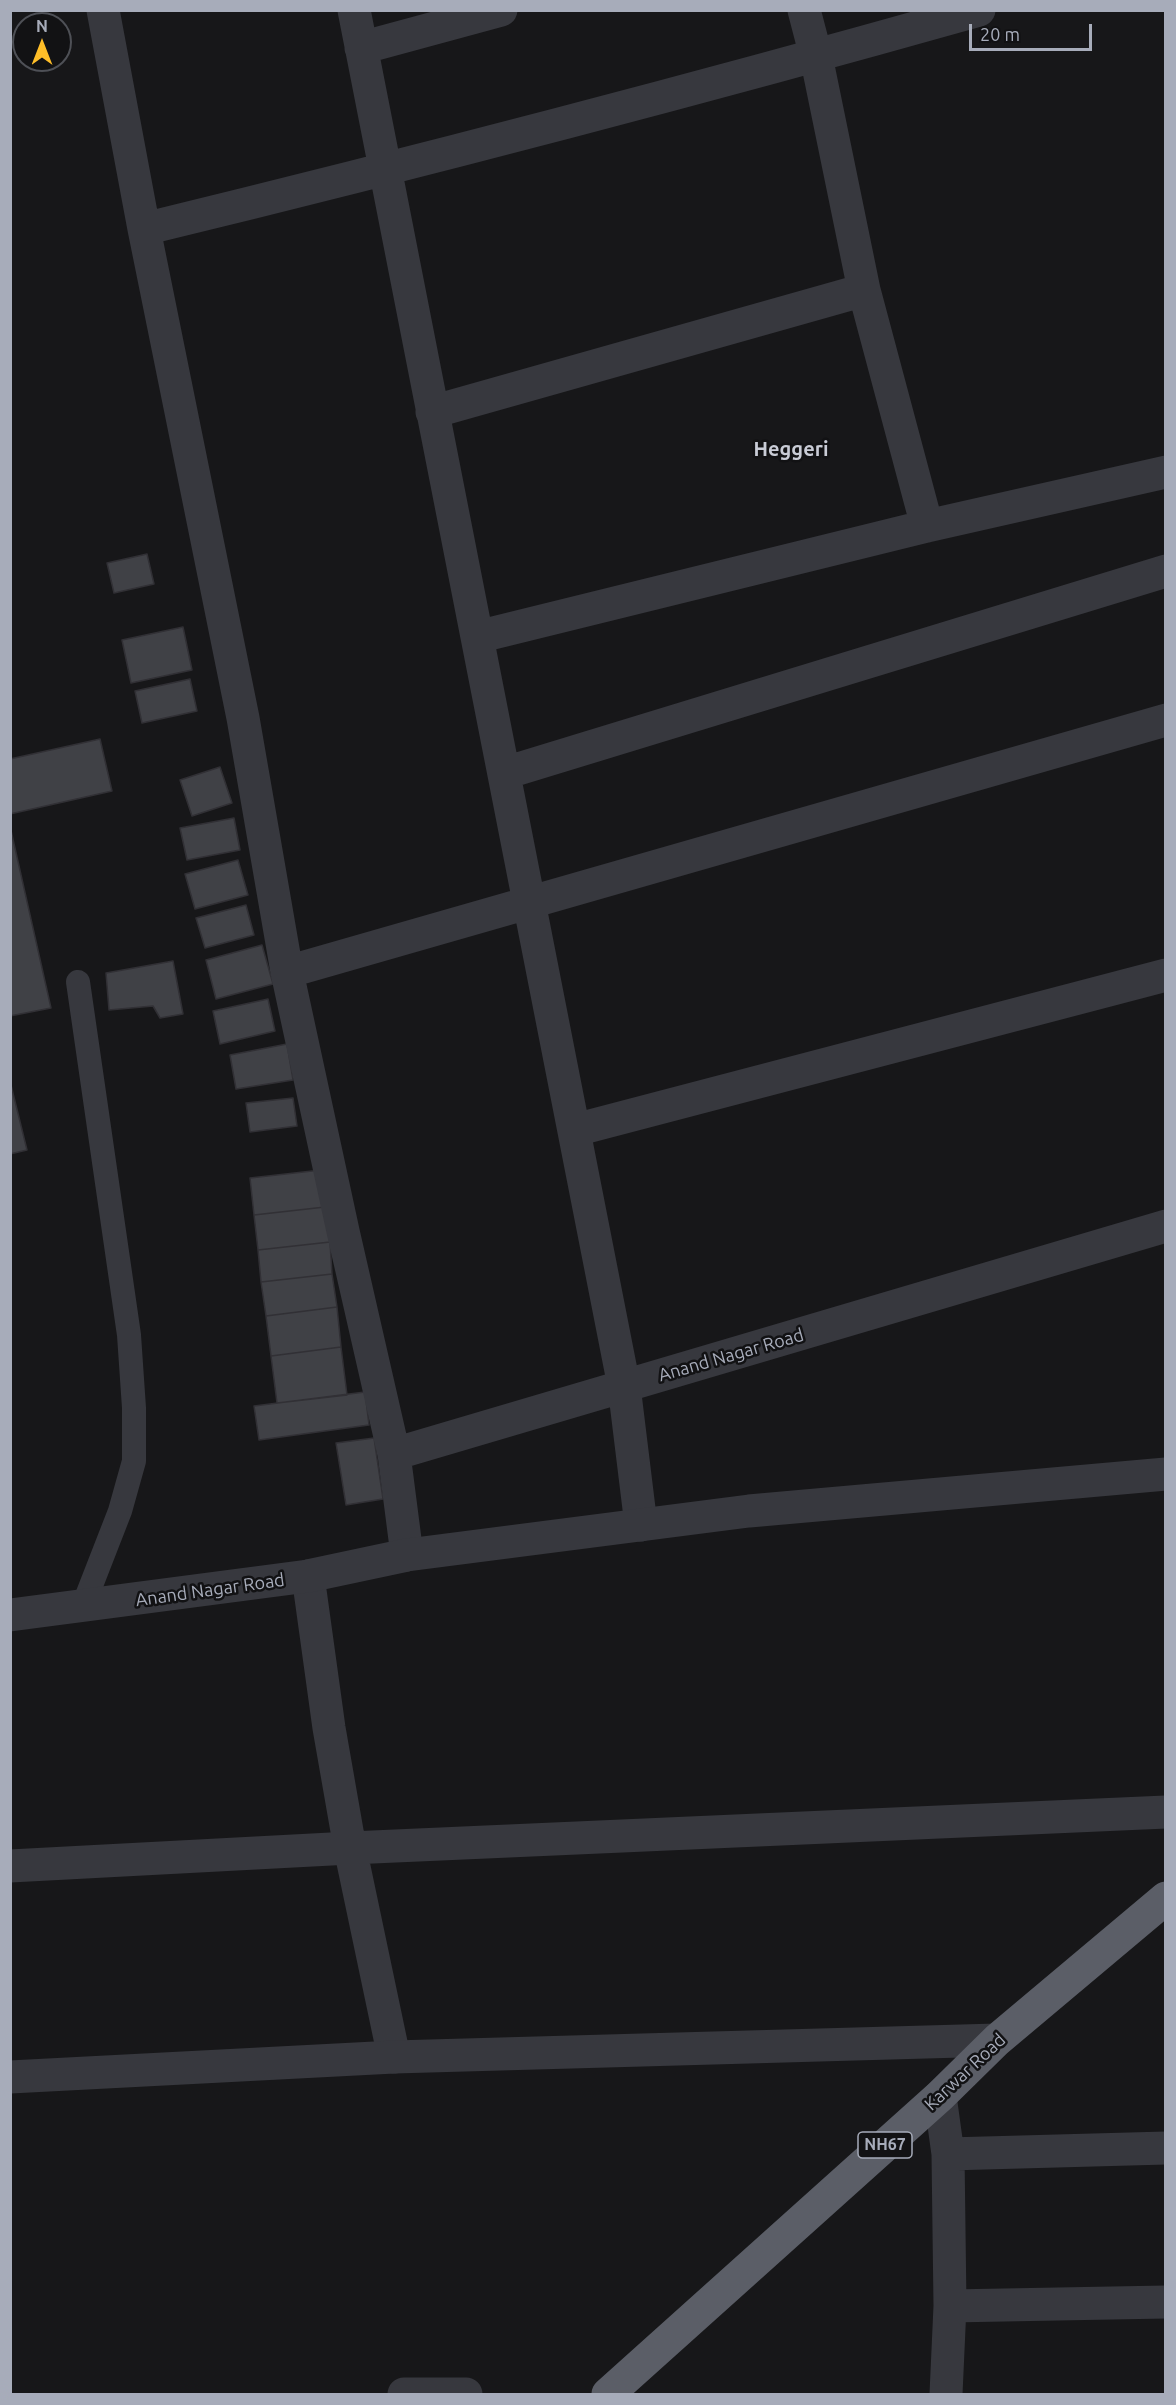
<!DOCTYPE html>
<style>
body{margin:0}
#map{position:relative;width:1176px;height:2405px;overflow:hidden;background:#171719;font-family:Ubuntu,sans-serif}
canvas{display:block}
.frame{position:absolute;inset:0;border:12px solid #a7acba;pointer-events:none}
.north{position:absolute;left:12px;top:12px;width:60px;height:60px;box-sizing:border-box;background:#121214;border:2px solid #4e5056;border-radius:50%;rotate:0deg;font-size:16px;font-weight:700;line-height:24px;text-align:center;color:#a7acba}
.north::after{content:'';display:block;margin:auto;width:21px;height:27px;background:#ffbe28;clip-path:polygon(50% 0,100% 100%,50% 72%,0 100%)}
.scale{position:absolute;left:969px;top:24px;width:123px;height:27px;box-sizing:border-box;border:3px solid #a7acba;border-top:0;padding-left:8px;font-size:18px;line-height:21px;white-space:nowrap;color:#a7acba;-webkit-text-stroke:4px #121214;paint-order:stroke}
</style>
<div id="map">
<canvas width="1176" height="2405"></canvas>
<div class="frame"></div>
<div class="north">N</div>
<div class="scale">20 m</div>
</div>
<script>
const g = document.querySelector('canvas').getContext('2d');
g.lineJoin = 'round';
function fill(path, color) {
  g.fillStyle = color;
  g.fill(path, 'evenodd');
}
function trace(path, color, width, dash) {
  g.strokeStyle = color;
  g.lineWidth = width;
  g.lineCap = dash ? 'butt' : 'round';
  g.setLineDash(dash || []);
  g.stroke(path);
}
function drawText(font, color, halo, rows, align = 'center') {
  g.font = font + ' Ubuntu,sans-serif';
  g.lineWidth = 5;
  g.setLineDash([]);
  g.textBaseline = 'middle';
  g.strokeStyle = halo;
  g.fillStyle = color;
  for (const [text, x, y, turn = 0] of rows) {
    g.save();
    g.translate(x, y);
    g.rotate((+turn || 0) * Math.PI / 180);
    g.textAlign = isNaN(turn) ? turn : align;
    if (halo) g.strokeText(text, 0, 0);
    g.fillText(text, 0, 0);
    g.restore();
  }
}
const building = new Path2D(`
 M 147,554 L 154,584 L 114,593 L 107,563 Z
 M 183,627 L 192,670 L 131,683 L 122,640 Z
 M 190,679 L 197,711 L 142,723 L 135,691 Z
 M 100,739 L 112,791 L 10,814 L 10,759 Z
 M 220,767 L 232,803 L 192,816 L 180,780 Z
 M 234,818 L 240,850 L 187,860 L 180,828 Z
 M 10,826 L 51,1008 L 10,1016 Z
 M 238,860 L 248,895 L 195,909 L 185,874 Z
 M 246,905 L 254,935 L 205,948 L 196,918 Z
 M 262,945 L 273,984 L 216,999 L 206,960 Z
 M 173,961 L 183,1014 L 160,1018 L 153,1006 L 109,1010 L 106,973 Z
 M 268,999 L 275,1031 L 220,1044 L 213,1011 Z
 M 287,1044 L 293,1080 L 236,1089 L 230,1055 Z
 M 10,1081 L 27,1150 L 10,1154 Z
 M 293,1098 L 297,1126 L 250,1132 L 246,1103 Z
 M 321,1170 L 325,1207 L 254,1215 L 250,1178 Z
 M 325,1207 L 330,1242 L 258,1250 L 254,1215 Z
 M 330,1242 L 332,1274 L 261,1282 L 258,1250 Z
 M 332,1274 L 337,1307 L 266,1316 L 261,1282 Z
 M 337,1307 L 341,1347 L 271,1356 L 266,1316 Z
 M 341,1347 L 347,1395 L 277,1403 L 271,1356 Z
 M 365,1392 L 369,1425 L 259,1440 L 254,1406 Z
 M 374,1438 L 383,1499 L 346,1505 L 336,1443 Z`);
fill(building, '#404146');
trace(building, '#313035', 1.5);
trace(new Path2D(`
 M 78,982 L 129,1335 L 134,1408 L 134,1461 L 120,1511 L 83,1606`), '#37383e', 24);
trace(new Path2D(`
 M 103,10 L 144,229 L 243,718 L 287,972 L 343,1231 L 394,1454
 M 354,10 L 624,1386 L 641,1525
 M 804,10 L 816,56 L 864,290
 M 361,48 L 501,10
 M 144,229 C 423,161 702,88 979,10
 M 432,412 L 864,290 L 927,526
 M 477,637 L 927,526 L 1166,472
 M 505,773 L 1166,571
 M 287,972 L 1166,720
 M 575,1130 L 1166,975
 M 407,1555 L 394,1454 L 1166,1226
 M 308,1576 L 329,1728 L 350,1848 L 394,2057
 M 10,1866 L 350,1848 L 1166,1812
 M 940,2096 L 948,2154 L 950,2306 L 946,2394
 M 948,2154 L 1166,2148
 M 950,2306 L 1166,2302
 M 404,2394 L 466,2394`), '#37383e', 33);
trace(new Path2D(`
 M 10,1615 L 308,1576 L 407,1555 L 749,1511 L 1166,1474
 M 10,2077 L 394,2057 L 997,2040`), '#37383e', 33);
trace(new Path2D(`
 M 608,2394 L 940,2096 L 997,2040 L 1166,1898`), '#5b5e67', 33);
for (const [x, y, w] of [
 [885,2145,54]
]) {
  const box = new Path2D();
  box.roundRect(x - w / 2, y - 13, w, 26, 4.5);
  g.fillStyle = '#121214';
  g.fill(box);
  trace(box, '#a7acba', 1.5);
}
drawText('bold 16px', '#a7acba', null, [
 ["NH67",885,2145]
]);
drawText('18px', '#a7acba', '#121214', [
 ["Anand Nagar Road",731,1355,-16],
 ["Anand Nagar Road",210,1590,-8],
 ["Karwar Road",965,2072,-43]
]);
drawText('bold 20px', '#c9ccd6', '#121214', [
 ["Heggeri",791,449]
]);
</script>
